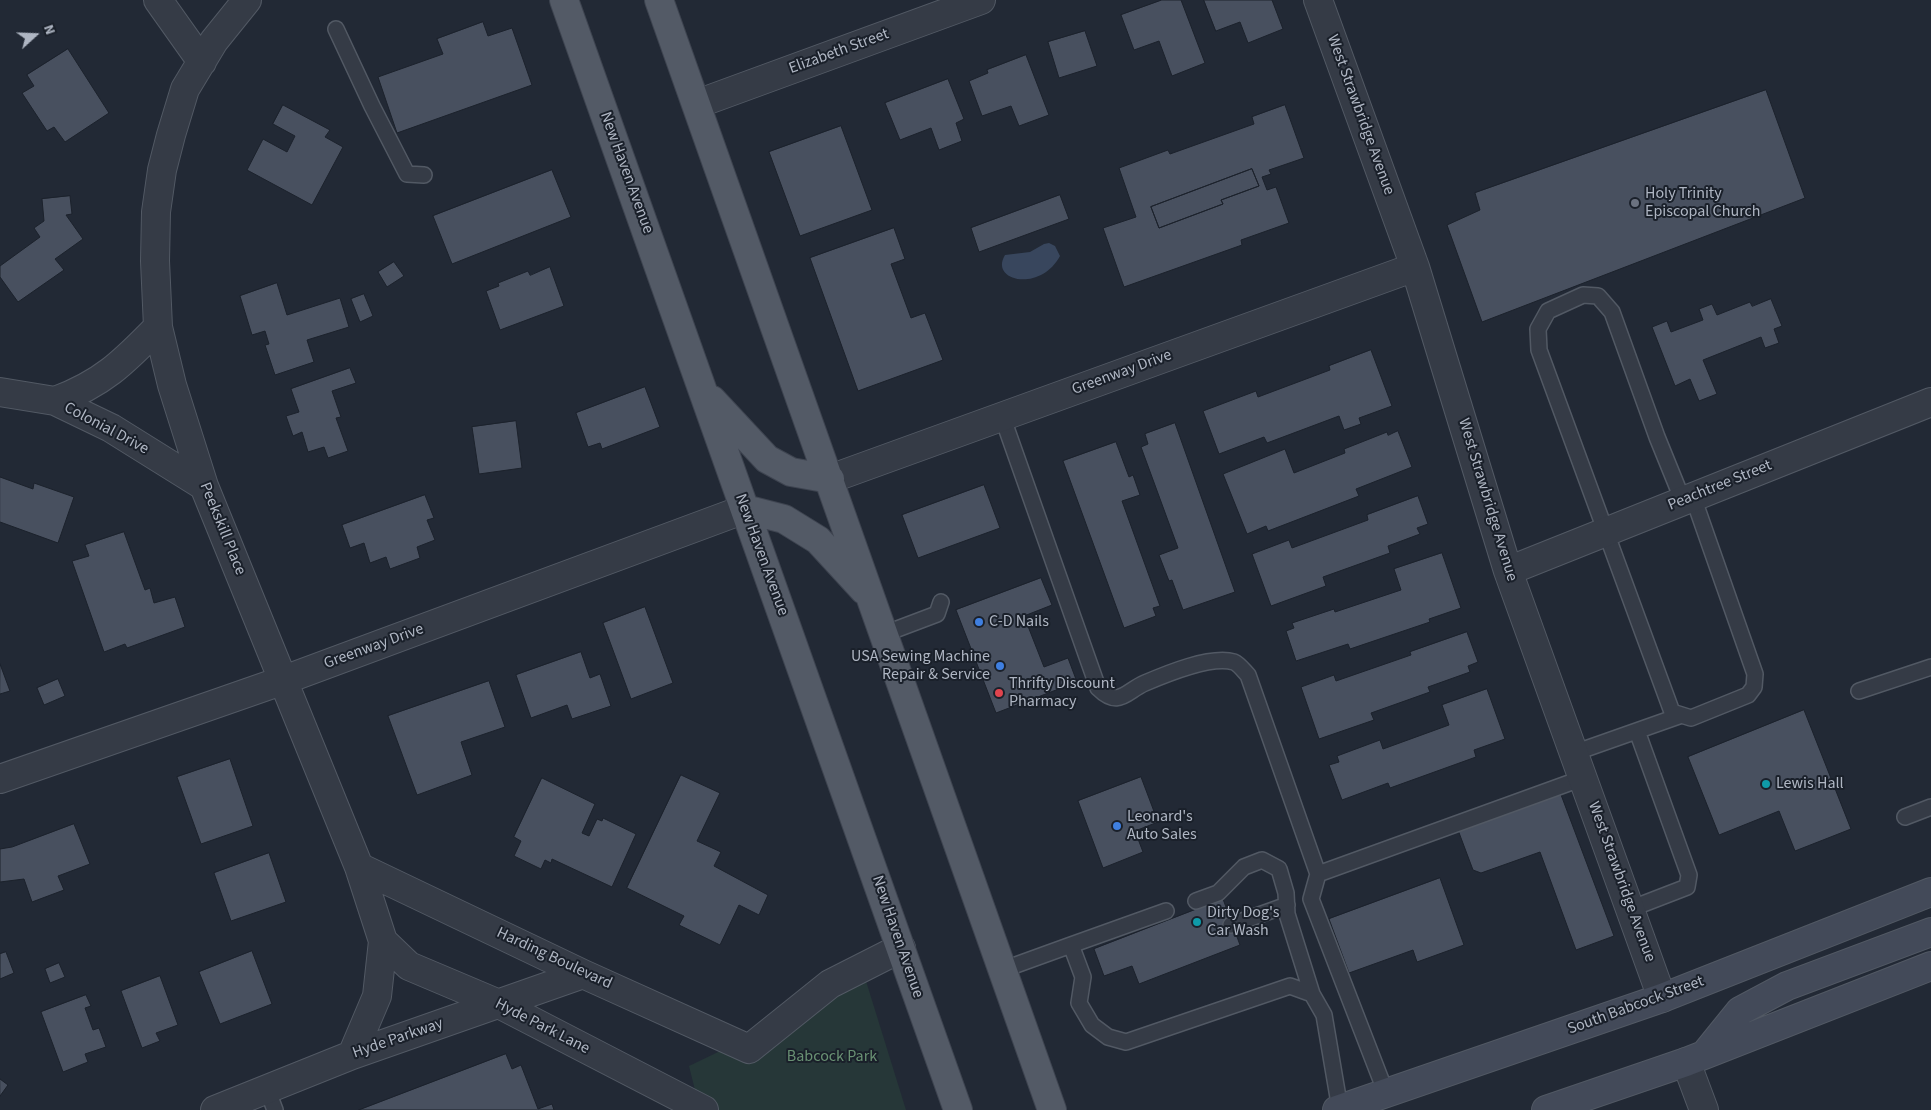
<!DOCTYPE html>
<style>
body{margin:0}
#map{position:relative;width:1931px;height:1110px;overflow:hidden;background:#222935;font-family:"Source Sans 3",sans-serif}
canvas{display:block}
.north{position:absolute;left:10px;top:10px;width:50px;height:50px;-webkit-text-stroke:4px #1a202a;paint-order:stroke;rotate:70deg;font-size:14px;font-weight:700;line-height:20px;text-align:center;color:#afb6c3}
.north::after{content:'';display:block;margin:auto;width:18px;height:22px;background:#afb6c3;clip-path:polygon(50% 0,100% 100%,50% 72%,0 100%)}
</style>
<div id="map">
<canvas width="1931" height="1110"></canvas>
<div class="north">N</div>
</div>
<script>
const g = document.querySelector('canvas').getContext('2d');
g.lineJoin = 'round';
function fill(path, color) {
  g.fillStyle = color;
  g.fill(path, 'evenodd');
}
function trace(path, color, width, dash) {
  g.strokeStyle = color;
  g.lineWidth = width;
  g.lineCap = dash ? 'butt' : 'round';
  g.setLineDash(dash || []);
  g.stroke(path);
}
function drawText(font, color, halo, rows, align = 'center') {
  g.font = font + ' "Source Sans 3",sans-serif';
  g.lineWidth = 4;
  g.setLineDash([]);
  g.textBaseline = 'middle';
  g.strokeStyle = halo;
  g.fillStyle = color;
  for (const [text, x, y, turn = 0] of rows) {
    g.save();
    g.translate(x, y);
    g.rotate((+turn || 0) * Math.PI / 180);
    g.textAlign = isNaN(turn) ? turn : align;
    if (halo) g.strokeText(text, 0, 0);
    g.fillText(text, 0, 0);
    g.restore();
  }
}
fill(new Path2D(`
 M 866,981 L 906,1110 L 700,1110 L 689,1066 Z`), '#263738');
fill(new Path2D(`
 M 1049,243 L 1055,246 L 1060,256 C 1040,293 989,281 1005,255 L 1030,252 L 1044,244 Z`), '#38465d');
const building = new Path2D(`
 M 1162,0 L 1181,0 L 1205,63 L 1172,76 L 1159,41 L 1134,50 L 1121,15 Z
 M 1204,0 L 1272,0 L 1283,29 L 1248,43 L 1240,22 L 1216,31 Z
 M 483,22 L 488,36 L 512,28 L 532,85 L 397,133 L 378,77 L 443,54 L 437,39 Z
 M 1085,31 L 1097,66 L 1059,78 L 1048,42 Z
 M 68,49 L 109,113 L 65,142 L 54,127 L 47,131 L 22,93 L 34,86 L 27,75 Z
 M 1026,55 L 1049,115 L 1019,126 L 1011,106 L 982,116 L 969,81 L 988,73 L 987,70 Z
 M 948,79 L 964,119 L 956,123 L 962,141 L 939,150 L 931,128 L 900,140 L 885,103 Z
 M 1766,90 L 1805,198 L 1482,322 L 1447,225 L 1480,210 L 1475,193 Z
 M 283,105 L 330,130 L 325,137 L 343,147 L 312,205 L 247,170 L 263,139 L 287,152 L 295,136 L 273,124 Z
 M 1285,105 L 1304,158 L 1269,170 L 1271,174 L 1262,177 L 1267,190 L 1276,187 L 1289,223 L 1241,240 L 1242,245 L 1124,287 L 1103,228 L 1136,217 L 1119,168 L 1168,150 L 1170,154 L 1254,124 L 1252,117 ZM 1252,169 L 1259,186 L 1221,200 L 1223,204 L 1159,228 L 1151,207 Z
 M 841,126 L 872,210 L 800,236 L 769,152 Z
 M 1252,169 L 1259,186 L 1221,200 L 1223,204 L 1159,228 L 1151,207 Z
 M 552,170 L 571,217 L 452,264 L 433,216 Z
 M 1060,195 L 1069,219 L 979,252 L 971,228 Z
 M 70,196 L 72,214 L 66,215 L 83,239 L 55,259 L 64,270 L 18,302 L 0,277 L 0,266 L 40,237 L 34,228 L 44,221 L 42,199 Z
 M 894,228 L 905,259 L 891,264 L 911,318 L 925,313 L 943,360 L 858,391 L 810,258 Z
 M 394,262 L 404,276 L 387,287 L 378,272 Z
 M 550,267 L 564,306 L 500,330 L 486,291 L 499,286 L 498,283 L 528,271 L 530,275 Z
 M 277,283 L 287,315 L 340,298 L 349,327 L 307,340 L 314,362 L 275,375 L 265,345 L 269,344 L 265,331 L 252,335 L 240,296 Z
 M 364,294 L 373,316 L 360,322 L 351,299 Z
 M 1771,299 L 1782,326 L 1774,329 L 1779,343 L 1765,348 L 1761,337 L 1703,360 L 1717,394 L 1699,401 L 1690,379 L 1675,386 L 1652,327 L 1667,321 L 1671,332 L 1703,320 L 1699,309 L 1712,304 L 1717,315 L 1750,302 L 1752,306 Z
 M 1371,350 L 1392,406 L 1359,418 L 1361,424 L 1344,430 L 1339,416 L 1267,443 L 1264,437 L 1219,454 L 1203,411 L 1256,391 L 1258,397 L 1330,370 L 1329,366 Z
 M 350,368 L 356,383 L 332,391 L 341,417 L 336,418 L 348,451 L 328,458 L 324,447 L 308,452 L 302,432 L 293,436 L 286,416 L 299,412 L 291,389 Z
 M 645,387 L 660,427 L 602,449 L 600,443 L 588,447 L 576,413 Z
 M 516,421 L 522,468 L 479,474 L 472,427 Z
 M 1175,423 L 1235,592 L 1183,610 L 1172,580 L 1169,581 L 1159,555 L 1178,548 L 1141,447 L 1148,444 L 1145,434 Z
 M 1398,431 L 1412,467 L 1356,489 L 1359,496 L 1268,531 L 1266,526 L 1247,534 L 1223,474 L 1285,449 L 1294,473 L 1345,453 L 1344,449 L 1387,432 L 1388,435 Z
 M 1116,442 L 1129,477 L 1133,475 L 1140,495 L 1122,501 L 1160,606 L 1153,608 L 1156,616 L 1124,628 L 1063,461 Z
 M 0,477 L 33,489 L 34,483 L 74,497 L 58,543 L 0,522 Z
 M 984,485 L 1000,528 L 918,558 L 902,515 Z
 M 425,495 L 434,518 L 427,520 L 435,540 L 417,547 L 420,558 L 390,569 L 386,557 L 370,563 L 364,543 L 350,548 L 342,525 Z
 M 1418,496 L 1428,524 L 1417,528 L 1420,534 L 1388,546 L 1390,553 L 1323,577 L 1326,586 L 1271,606 L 1252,554 L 1289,540 L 1292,548 L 1368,520 L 1367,515 Z
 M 124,532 L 145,590 L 150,588 L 154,603 L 175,597 L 185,627 L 127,648 L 125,644 L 104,652 L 72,561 L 89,556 L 85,545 Z
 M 1442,553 L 1461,608 L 1429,619 L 1430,622 L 1350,649 L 1348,644 L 1296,661 L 1286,631 L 1294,628 L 1292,623 L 1334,609 L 1335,612 L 1401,590 L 1394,569 Z
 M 1041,578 L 1052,605 L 1024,616 L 1044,667 L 1068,658 L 1077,682 L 996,713 L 956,610 Z
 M 645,607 L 673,683 L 631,699 L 603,623 Z
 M 1467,632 L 1478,662 L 1468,666 L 1470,672 L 1428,687 L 1430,692 L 1371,713 L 1374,720 L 1319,739 L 1301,687 L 1334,675 L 1336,681 L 1411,655 L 1410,652 Z
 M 581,652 L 590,678 L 600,674 L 611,706 L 572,719 L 567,705 L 531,718 L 516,675 Z
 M 0,664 L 10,691 L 0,694 Z
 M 58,679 L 65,696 L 44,705 L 37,688 Z
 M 489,681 L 505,727 L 461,742 L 472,775 L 417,795 L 388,716 Z
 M 1487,689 L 1505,739 L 1474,750 L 1476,757 L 1390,788 L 1388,783 L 1342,800 L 1329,765 L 1339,762 L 1337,756 L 1380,740 L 1383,749 L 1449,725 L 1442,705 Z
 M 1804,710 L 1851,829 L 1795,851 L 1779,811 L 1719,835 L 1688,757 Z
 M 230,759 L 253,826 L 201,844 L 177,777 Z
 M 681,775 L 720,793 L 697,841 L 721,852 L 714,866 L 768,895 L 759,915 L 739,905 L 720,945 L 679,925 L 684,916 L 627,888 Z
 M 1141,777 L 1158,822 L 1135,831 L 1143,852 L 1103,868 L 1078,801 Z
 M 542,778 L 595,804 L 582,833 L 589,836 L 597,819 L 602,821 L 603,818 L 636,834 L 612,887 L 552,859 L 551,863 L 545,860 L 541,869 L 514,856 L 521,841 L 514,837 Z
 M 1560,792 L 1614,936 L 1576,950 L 1540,852 L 1481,873 L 1473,870 L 1458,830 Z
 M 74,824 L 90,864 L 58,876 L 64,890 L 32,902 L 24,879 L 0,882 L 0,849 L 12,847 Z
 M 269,853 L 286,902 L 231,921 L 214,873 Z
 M 1440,878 L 1464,945 L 1417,962 L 1413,950 L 1349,973 L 1329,919 Z
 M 1223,899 L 1240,945 L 1139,984 L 1132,966 L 1104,976 L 1094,949 Z
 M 252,951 L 272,1004 L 220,1024 L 199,972 Z
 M 6,952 L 14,973 L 0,979 L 0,954 Z
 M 59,963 L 65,977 L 50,983 L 45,969 Z
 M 160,976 L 178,1025 L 156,1033 L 160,1041 L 142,1048 L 121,991 Z
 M 86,995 L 91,1006 L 85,1008 L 93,1030 L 99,1028 L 106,1047 L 85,1054 L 88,1062 L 63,1072 L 41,1012 Z
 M 506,1054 L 512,1069 L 521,1065 L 538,1109 L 552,1104 L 554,1110 L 359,1110 Z
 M 0,1079 L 8,1085 L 0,1096 Z`);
fill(building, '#48505f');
trace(building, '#1c222c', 1);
const lane = new Path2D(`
 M 336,29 L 372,106 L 407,174 L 424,175
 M 1002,416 L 1098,688 C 1119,709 1126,691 1145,683 C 1166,674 1211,655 1234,662 C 1239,664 1244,671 1248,675 L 1318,874 L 1583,778
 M 1683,501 L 1657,437 L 1612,312 L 1598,296 L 1583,295 L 1548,311 L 1538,329 L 1539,350 L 1672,712 L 1691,718 L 1748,695 L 1754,687 L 1755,674 L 1693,497
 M 884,634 L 937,614 L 941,602
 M 1859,691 L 1931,667
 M 1574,753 L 1679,716
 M 1905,817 L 1931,807
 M 1318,874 L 1311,899 L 1386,1093
 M 1196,901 L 1218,893 L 1244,867 L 1262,860 L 1279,869 L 1286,893 L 1287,914 L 1312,994
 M 1630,909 L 1687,887 L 1689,875 L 1637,731
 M 1231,925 L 1287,905
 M 1071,945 L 1166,911
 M 1002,970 L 1071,945 L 1083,977 L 1079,1003 L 1092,1025 L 1108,1037 L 1126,1042 L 1290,986 L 1312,994 L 1324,1015 L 1340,1109
 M 267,1089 L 275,1110`);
const street = new Path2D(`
 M 158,0 L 202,62
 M 247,0 L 214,41 L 185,89 L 171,135 L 162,170 L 156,212 L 155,261 L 158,327 L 172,385 L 204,486 L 359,867 L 383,941 L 377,996 L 352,1055
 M 1318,0 L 1415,267 L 1508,571 L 1662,998
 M 697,104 L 981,0
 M 0,392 L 55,401 L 111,428 L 204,486
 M 55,401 C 102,384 124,362 158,327
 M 830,479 L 1415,267
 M 1508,571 L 1931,402
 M 0,779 L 284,680 L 745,509
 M 359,867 L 583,974 L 749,1049 L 830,984 L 901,948
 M 383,941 L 409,966 L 499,1004 L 704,1110
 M 1686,1062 L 1704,1110
 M 215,1110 L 352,1055 L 583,974`);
const secondary = new Path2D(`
 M 1706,1053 L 1740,1011 L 1787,986 L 1931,932
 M 1337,1110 L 1662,998 L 1931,892
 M 1546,1110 L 1686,1062 L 1931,966`);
const primary = new Path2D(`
 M 564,0 L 958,1110
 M 659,0 L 1052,1110
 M 712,400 L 767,459 L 791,472 L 830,479
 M 745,509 L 784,519 L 818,540 L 864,590`);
trace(lane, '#525964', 18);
trace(street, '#525964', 30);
trace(secondary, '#525964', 30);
trace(primary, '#3e4450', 30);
trace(lane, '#353b46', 15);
trace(street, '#353b46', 28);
trace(secondary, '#434a59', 28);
trace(primary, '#535a66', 28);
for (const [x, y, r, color] of [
 [1635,203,5,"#6b7280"],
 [979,622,5,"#3f7fe0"],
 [1000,666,5,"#3f7fe0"],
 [999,693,5,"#e0444e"],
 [1766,784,5,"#0f9aa8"],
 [1117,826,5,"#3f7fe0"],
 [1197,922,5,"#0f9aa8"]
]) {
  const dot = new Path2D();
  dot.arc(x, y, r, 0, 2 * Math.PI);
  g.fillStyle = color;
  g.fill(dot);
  trace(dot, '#1a202a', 2);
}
drawText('16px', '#afb6c3', '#1a202a', [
 ["Elizabeth Street",839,52,-20],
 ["West Strawbridge Avenue",1360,115,70],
 ["New Haven Avenue",626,173,70],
 ["Greenway Drive",1122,373,-20],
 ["Colonial Drive",106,429,28],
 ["Peachtree Street",1720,486,-22],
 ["West Strawbridge Avenue",1487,500,73],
 ["Peekskill Place",222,529,68],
 ["New Haven Avenue",761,555,70],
 ["Greenway Drive",374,647,-20],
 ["West Strawbridge Avenue",1621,882,70],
 ["New Haven Avenue",897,937,71],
 ["Harding Boulevard",554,959,25],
 ["South Babcock Street",1636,1006,-20],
 ["Hyde Park Lane",542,1027,27],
 ["Hyde Parkway",398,1039,-19]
]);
drawText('16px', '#afb6c3', '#1a202a', [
 ["Holy Trinity",1645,194],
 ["Episcopal Church",1645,212],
 ["C-D Nails",989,622],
 ["USA Sewing Machine",990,657,"right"],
 ["Repair & Service",990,675,"right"],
 ["Thrifty Discount",1009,684],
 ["Pharmacy",1009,702],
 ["Lewis Hall",1776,784],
 ["Leonard's",1127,817],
 ["Auto Sales",1127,835],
 ["Dirty Dog's",1207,913],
 ["Car Wash",1207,931]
], 'left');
drawText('16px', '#699173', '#1a202a', [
 ["Babcock Park",832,1057]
]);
</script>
